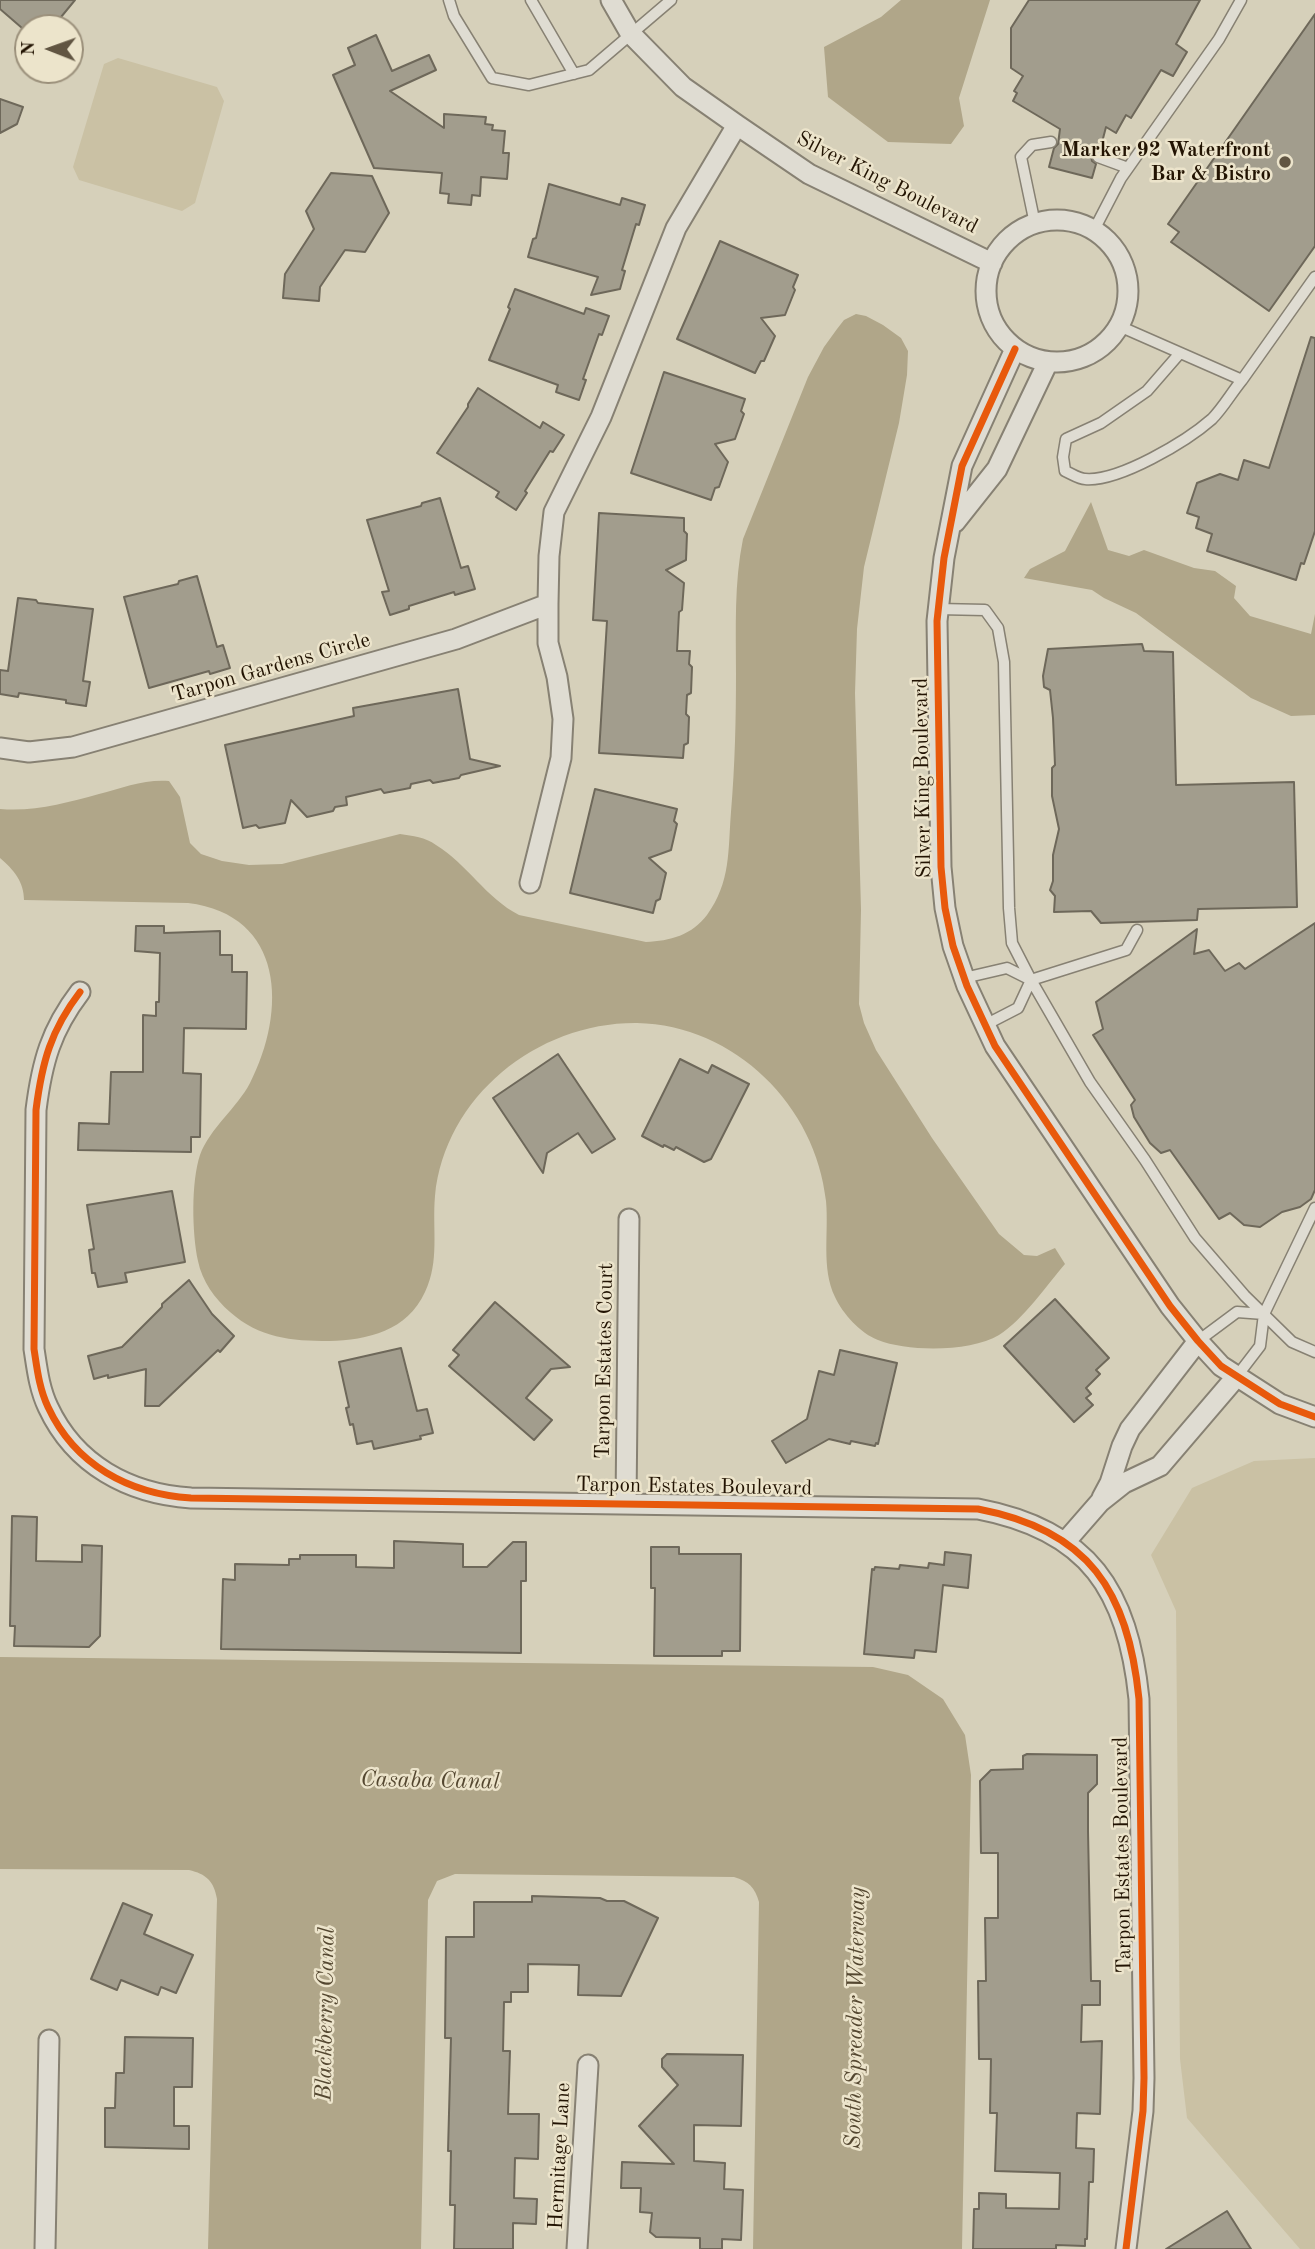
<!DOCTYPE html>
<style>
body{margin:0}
#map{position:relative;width:1315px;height:2249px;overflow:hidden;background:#d6d0ba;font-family:"Old Standard TT",serif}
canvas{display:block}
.north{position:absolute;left:14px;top:14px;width:70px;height:70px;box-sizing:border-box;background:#ece4cb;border:2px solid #9b907b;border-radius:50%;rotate:271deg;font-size:19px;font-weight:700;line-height:28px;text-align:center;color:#221302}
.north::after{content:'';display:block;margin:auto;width:24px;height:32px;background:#615542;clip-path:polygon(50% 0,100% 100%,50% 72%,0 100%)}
</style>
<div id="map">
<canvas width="1315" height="2249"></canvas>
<div class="north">N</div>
</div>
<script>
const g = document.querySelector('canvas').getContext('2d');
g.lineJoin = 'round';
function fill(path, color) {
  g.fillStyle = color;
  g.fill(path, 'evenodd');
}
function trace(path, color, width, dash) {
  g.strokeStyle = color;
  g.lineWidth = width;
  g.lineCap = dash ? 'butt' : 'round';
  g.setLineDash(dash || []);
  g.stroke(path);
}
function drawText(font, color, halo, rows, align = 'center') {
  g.font = font + ' "Old Standard TT",serif';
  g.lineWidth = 5;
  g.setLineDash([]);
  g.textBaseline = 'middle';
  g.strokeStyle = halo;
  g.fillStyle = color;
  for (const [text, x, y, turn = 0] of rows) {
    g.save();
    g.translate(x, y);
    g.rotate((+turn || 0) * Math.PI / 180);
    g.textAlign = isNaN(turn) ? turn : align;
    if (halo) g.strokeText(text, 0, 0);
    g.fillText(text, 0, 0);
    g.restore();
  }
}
fill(new Path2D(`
 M 118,58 L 217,87 L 224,101 L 195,203 L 182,211 L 79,180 L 73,167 L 104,64 Z
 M 1315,1458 L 1315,2249 L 1300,2249 L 1187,2118 L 1180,2059 L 1176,1611 L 1151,1555 L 1192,1488 L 1254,1461 Z`), '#cac1a4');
fill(new Path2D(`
 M 901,0 L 990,0 L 959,98 L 964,126 L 951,144 L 888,142 L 828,97 L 824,47 L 881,17 Z
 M 856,314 L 866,316 L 883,325 L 901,338 L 908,351 L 907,375 L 899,423 L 864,567 L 857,629 L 855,693 L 861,910 L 859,1004 L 864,1023 L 876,1050 L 932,1138 L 999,1234 L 1024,1255 L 1037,1256 L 1055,1248 L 1065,1264 C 1046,1286 1023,1320 999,1335 C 971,1352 908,1352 878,1340 C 860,1333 843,1314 835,1297 C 821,1268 829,1233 826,1201 C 816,1106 735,1025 637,1023 C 538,1022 445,1096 435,1196 C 432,1229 440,1261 425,1292 C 407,1331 368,1340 329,1341 C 291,1341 259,1338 230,1312 C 215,1299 202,1281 198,1261 C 192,1233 191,1182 200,1155 C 210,1128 237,1108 250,1083 C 287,1011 285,915 188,903 L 24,900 C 24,882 14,870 0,858 L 0,809 C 34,812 66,803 99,794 C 122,788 145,779 169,781 L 180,797 L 190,843 L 201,854 L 222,861 L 249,865 L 282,864 L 400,834 C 413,836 425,837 436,845 C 467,864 486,898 519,915 L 646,942 C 670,941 692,935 707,915 C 731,882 728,850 731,812 C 735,765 736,719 736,673 C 736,628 734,583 743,539 L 808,377 L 824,347 L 837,329 L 844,320 Z
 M 1091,502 L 1108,550 L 1129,556 L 1144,550 L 1194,568 L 1215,571 L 1236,586 L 1234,598 L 1250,616 L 1311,634 L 1315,614 L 1315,715 L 1291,716 L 1251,698 L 1136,613 L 1104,598 L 1092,590 L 1024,578 L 1030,569 L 1065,551 Z
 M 0,1657 L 873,1667 L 908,1675 L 943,1699 L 965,1735 L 971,1775 L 962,2249 L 753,2249 L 759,1902 C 755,1888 749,1881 734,1877 L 455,1874 L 437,1881 L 428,1900 L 421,2249 L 208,2249 L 217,1899 C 214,1881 206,1874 189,1870 L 0,1869 Z`), '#b0a689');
const building = new Path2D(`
 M 0,0 L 75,0 L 52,28 L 22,28 L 0,9 Z
 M 1029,0 L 1200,0 L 1176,44 L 1187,52 L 1173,76 L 1161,70 L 1131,118 L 1126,115 L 1116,133 L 1106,127 L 1100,150 L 1094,151 L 1091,155 L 1092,161 L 1096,164 L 1092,178 L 1049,167 L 1054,148 L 1058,144 L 1060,129 L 1013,101 L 1017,93 L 1014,91 L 1023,76 L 1011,68 L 1011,28 Z
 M 1315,14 L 1315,246 L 1269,311 L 1171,242 L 1179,232 L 1168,224 Z
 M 376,35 L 392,71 L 429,55 L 436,70 L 390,91 L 444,128 L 444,114 L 486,117 L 485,124 L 493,125 L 492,130 L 505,131 L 503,153 L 509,153 L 507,179 L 481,177 L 480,196 L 472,195 L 471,205 L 448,203 L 449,194 L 440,193 L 442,173 L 374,168 L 333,75 L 355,65 L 348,48 Z
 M 0,99 L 23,107 L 17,124 L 0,133 Z
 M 331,173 L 372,176 L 389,213 L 365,252 L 345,250 L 320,287 L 319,301 L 283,298 L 285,274 L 314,229 L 306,211 Z
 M 549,184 L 620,205 L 622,198 L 645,205 L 639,225 L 636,224 L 622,270 L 625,271 L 620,289 L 591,295 L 598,277 L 528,257 L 533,239 L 536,238 Z
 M 720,241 L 798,275 L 793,287 L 795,290 L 785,315 L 761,318 L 775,336 L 764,361 L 761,361 L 755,373 L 677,339 Z
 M 515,289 L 584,314 L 586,308 L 609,316 L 602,335 L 599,334 L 583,379 L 586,380 L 579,400 L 556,392 L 558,385 L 489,360 L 510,309 L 508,307 Z
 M 1311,337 L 1315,338 L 1315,531 L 1304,564 L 1301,563 L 1296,580 L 1207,551 L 1212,534 L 1196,528 L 1199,517 L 1187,513 L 1197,483 L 1220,474 L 1238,480 L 1244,460 L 1269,468 Z
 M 664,372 L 745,399 L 741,411 L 744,414 L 735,439 L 715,444 L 728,462 L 719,487 L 715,488 L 711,500 L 631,473 Z
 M 478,388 L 540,428 L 543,422 L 564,435 L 553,452 L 550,451 L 525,491 L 527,493 L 516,510 L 496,497 L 499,492 L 437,453 L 468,407 L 468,404 Z
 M 440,498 L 461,568 L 468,566 L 475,589 L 455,595 L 454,592 L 409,606 L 409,609 L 390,615 L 382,592 L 389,591 L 367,520 L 421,506 L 422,503 Z
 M 599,513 L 684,518 L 684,531 L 687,534 L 686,560 L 666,570 L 684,583 L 682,610 L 679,612 L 677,651 L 690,651 L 689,664 L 692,667 L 691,693 L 687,695 L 686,714 L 689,717 L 688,743 L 684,745 L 683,758 L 599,753 L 607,621 L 593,620 Z
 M 197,576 L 217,647 L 223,645 L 230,668 L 210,674 L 209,671 L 149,688 L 124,597 L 178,584 L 179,581 Z
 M 18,598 L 36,600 L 38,603 L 93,609 L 83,681 L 90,682 L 86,706 L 66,703 L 66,700 L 19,693 L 18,697 L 0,694 L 0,670 L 8,671 Z
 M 1142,644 L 1144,651 L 1173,652 L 1176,785 L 1294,782 L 1297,907 L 1198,909 L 1197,920 L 1101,923 L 1091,911 L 1054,912 L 1055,896 L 1050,890 L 1053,881 L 1053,855 L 1059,829 L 1052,796 L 1052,768 L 1055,765 L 1053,718 L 1050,690 L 1044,687 L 1043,676 L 1048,649 Z
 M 458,689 L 470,759 L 500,766 L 461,775 L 459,778 L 433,783 L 430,780 L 411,784 L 410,788 L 384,793 L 381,789 L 346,797 L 347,805 L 335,807 L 333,811 L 307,817 L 291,800 L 285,823 L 259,828 L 256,825 L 243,828 L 225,745 L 354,716 L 353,708 Z
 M 595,789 L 677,809 L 674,821 L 677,824 L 671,850 L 649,858 L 666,873 L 660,899 L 656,901 L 653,913 L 570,893 Z
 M 1315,923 L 1315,1190 L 1311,1199 L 1300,1207 L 1282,1212 L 1260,1227 L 1244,1225 L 1230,1213 L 1219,1219 L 1170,1150 L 1161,1153 L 1150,1143 L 1134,1117 L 1131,1105 L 1135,1100 L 1093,1035 L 1103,1029 L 1096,1002 L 1197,929 L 1194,954 L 1209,950 L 1225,971 L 1239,963 L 1245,969 Z
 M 136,926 L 164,926 L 164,933 L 220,931 L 220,955 L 232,955 L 232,972 L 247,972 L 246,1029 L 184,1028 L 183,1073 L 201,1074 L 200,1137 L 191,1137 L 191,1152 L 78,1150 L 79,1123 L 109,1124 L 111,1072 L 143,1072 L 143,1015 L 156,1016 L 156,1002 L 159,1002 L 160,953 L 135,951 Z
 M 558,1054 L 615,1139 L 592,1153 L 578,1133 L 547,1153 L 543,1173 L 493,1098 Z
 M 680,1059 L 708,1073 L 712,1065 L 749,1084 L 711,1159 L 704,1162 L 676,1147 L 674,1150 L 664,1145 L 663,1147 L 642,1136 Z
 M 172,1191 L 185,1262 L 125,1273 L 127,1282 L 98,1287 L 95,1273 L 92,1273 L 89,1250 L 94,1249 L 87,1205 Z
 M 189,1280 L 212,1314 L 234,1336 L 220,1352 L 218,1350 L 159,1406 L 145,1406 L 146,1369 L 108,1378 L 108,1375 L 94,1379 L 88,1356 L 122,1347 L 162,1307 L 162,1304 Z
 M 1055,1299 L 1109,1358 L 1096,1370 L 1100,1374 L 1086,1388 L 1091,1394 L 1086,1398 L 1093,1405 L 1074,1422 L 1004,1346 Z
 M 495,1302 L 570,1367 L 551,1369 L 526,1398 L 552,1420 L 534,1440 L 449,1366 L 459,1355 L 453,1350 Z
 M 401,1348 L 417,1411 L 427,1409 L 433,1433 L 420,1436 L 421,1439 L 374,1449 L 372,1441 L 357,1444 L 353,1424 L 350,1425 L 346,1408 L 349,1407 L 339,1362 Z
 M 840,1350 L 897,1363 L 878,1444 L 876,1443 L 875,1446 L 851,1441 L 850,1444 L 829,1439 L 786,1463 L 772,1441 L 807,1419 L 819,1371 L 834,1375 Z
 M 12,1516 L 37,1517 L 36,1561 L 82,1562 L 82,1545 L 102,1546 L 100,1636 L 89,1647 L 14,1646 L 15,1626 L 10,1626 Z
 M 394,1541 L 463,1544 L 463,1567 L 487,1567 L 513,1542 L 526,1542 L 526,1581 L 521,1581 L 521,1653 L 221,1649 L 223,1579 L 235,1580 L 235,1564 L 289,1565 L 289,1559 L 300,1559 L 300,1555 L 356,1555 L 356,1567 L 394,1568 Z
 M 651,1547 L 679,1547 L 679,1554 L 741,1554 L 740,1651 L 722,1651 L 722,1656 L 654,1656 L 655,1588 L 651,1588 Z
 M 945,1552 L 971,1555 L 968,1588 L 943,1585 L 936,1652 L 915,1650 L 914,1658 L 864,1654 L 872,1569 L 874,1570 L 875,1567 L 899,1569 L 900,1565 L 928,1568 L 929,1563 L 944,1565 Z
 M 1027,1754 L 1097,1755 L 1097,1784 L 1088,1793 L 1088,1831 L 1091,1981 L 1100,1981 L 1100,2005 L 1082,2005 L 1081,2042 L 1102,2041 L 1100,2114 L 1077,2113 L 1076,2148 L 1094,2149 L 1093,2182 L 1089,2182 L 1087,2239 L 1085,2239 L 1085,2246 L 1056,2245 L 1056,2249 L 973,2249 L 974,2209 L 979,2209 L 979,2193 L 1006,2194 L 1006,2208 L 1059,2209 L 1060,2173 L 995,2171 L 997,2113 L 990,2113 L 991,2059 L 979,2059 L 978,1981 L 986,1981 L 985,1918 L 998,1918 L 998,1853 L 981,1853 L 980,1781 L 991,1770 L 1023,1769 L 1023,1756 Z
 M 532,1896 L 600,1898 L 607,1901 L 624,1901 L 658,1918 L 621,1996 L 578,1995 L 579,1965 L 528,1964 L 528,1992 L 511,1992 L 511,2002 L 504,2002 L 503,2051 L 510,2051 L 508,2114 L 539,2114 L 538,2159 L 515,2158 L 514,2198 L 537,2199 L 536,2224 L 513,2223 L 513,2249 L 454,2249 L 455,2205 L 450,2205 L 451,2151 L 448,2151 L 451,2038 L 445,2038 L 446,1937 L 474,1937 L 474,1902 L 532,1902 Z
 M 123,1903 L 152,1915 L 144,1934 L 193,1955 L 176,1993 L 161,1987 L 158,1995 L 121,1980 L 117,1990 L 91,1979 Z
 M 125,2037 L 193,2038 L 192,2087 L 174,2087 L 174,2126 L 189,2126 L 189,2149 L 105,2147 L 105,2108 L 115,2108 L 116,2073 L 124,2073 Z
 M 667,2054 L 743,2055 L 741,2126 L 694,2125 L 694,2161 L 725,2163 L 724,2189 L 743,2190 L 741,2240 L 722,2239 L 722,2249 L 700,2249 L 700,2238 L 656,2237 L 650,2232 L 652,2213 L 640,2212 L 641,2188 L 621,2188 L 622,2162 L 674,2164 L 639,2126 L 678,2085 L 662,2067 L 662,2059 Z
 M 1227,2211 L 1251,2249 L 1166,2249 Z`);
fill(building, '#a29d8d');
trace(building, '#6e685a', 2);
const lane = new Path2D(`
 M 449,0 L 454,16 L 492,78 L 529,85 L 589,70 L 671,0
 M 531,0 L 574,74
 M 1098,157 L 1128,168
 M 1035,224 L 1021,157 L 1032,145 L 1051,142
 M 1094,230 L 1121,178 L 1219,39 L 1241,0
 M 1119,326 L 1242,380 L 1315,277
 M 1180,353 L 1147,391 L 1101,423 L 1066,439 L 1063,457 L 1065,471 C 1072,474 1079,479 1085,479 C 1119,482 1187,441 1212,419 C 1223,408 1232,392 1242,380
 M 938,609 L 985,610 L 998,628 L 1004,662 L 1009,908 L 1012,943 L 1031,980 L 1090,1082 L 1145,1160 L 1195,1238 L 1245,1296 L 1292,1342 L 1315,1352
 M 964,978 L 1007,968 L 1031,980 L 1018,1008 L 985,1025
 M 1031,980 L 1126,950 L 1137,930
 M 1264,1314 L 1315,1208
 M 1198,1341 L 1237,1312 L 1264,1314 L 1260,1346 L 1237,1376`);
const street = new Path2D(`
 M 611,0 L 630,33 L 683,87 L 737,125 L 809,174 L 992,263
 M986 291a71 71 0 1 1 142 0a71 71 0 1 1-142 0Z
 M 1015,349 L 962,466 L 944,558 L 937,621 L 941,867 L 945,908 L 953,946 L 967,986 L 995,1046 L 1170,1306 L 1198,1341 L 1221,1366 L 1280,1404 L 1315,1417
 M 955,522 L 997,469 L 1048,362
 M 0,748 L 29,752 L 73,747 L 456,639 L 548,604 L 549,556 L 554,512 L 601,417 L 676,228 L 737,125
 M 530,883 L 561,758 L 563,719 L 557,677 L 548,643 L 548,604
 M 80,992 C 51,1030 42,1062 36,1110 L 34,1349 C 37,1368 39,1388 48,1407 C 75,1465 129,1494 191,1498 L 978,1509 C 1089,1530 1128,1591 1139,1699 L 1144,2078 L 1143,2111 L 1126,2249
 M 1102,1498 L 1110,1483 L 1122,1446 L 1130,1429 L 1198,1341
 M 626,1503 L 629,1219
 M 1066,1541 L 1100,1502 L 1124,1483 L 1160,1466 L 1237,1376
 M 45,2249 L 49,2040
 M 577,2249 L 588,2065`);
trace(lane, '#878173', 13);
trace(street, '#878173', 23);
trace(lane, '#dfdcd2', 10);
trace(street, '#dfdcd2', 19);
trace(new Path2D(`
 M 1015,349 L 962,466 L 944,558 L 937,621 L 941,867 L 945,908 L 953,946 L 967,986 L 995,1046 L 1170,1306 L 1198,1341 L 1221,1366 L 1280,1404 L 1315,1417
 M 80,992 C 51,1030 42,1062 36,1110 L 34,1349 C 37,1368 39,1388 48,1407 C 75,1465 129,1494 191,1498 L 978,1509 C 1089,1530 1128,1591 1139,1699 L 1144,2078 L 1143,2111 L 1126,2249`), '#e8590c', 7);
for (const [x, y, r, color] of [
 [1285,162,7,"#615542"]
]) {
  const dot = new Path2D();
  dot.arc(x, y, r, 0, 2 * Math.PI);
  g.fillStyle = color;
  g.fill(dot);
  trace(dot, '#ece4cb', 2.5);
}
drawText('bold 21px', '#221302', '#ece4cb', [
 ["Marker 92 Waterfront",1271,150],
 ["Bar & Bistro",1271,174]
], 'right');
drawText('21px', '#221302', '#ece4cb', [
 ["Silver King Boulevard",887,183,27],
 ["Tarpon Gardens Circle",271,668,-16],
 ["Silver King Boulevard",923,778,-91],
 ["Tarpon Estates Court",605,1361,-89],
 ["Tarpon Estates Boulevard",694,1487,1],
 ["Tarpon Estates Boulevard",1123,1855,-91],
 ["Hermitage Lane",560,2156,-87]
]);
drawText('italic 23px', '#544730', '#ece4cb', [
 ["Casaba Canal",430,1781,1],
 ["Blackberry Canal",326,2014,-89],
 ["South Spreader Waterway",856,2018,-89]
]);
</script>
